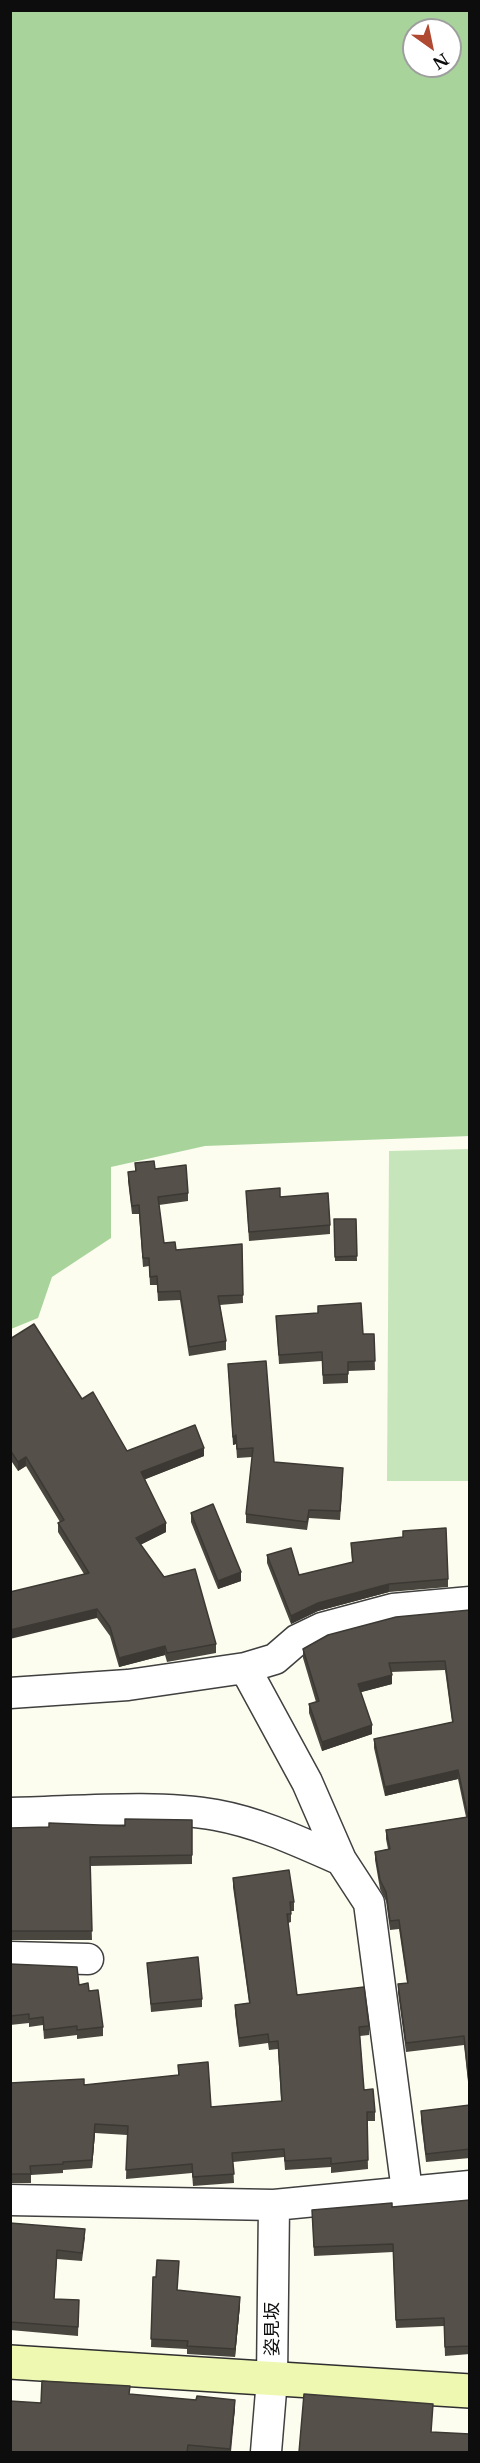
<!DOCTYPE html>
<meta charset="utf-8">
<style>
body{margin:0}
#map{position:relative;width:480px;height:2463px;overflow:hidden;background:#fdfdef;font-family:"Libre Baskerville",serif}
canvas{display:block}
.frame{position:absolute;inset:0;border:12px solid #0d0d0d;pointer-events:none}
.north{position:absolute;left:402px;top:18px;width:60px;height:60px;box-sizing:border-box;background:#fff;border:2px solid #9e9e9e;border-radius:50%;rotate:147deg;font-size:16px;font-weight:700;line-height:24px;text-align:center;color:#0d0d0d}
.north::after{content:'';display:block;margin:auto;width:21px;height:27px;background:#b04932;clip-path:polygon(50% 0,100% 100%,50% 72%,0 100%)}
</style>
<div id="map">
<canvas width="480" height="2463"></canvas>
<div class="frame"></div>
<div class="north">N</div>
</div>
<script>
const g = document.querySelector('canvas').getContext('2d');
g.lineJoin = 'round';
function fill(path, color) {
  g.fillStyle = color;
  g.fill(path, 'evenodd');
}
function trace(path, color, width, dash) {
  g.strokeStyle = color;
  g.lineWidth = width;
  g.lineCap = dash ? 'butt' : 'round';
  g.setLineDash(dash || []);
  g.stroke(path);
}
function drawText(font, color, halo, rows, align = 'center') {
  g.font = font + ' "Libre Baskerville","Noto Sans JP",serif';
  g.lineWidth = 6;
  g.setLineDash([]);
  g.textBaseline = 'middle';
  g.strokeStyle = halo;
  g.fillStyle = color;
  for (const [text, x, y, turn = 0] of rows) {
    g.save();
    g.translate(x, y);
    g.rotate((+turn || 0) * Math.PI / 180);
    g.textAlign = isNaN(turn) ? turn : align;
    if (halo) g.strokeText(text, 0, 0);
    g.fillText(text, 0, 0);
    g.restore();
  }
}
fill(new Path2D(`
 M 469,1149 L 469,1481 L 387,1481 L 389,1151 Z`), '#c7e5bb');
fill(new Path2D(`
 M 11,10 L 469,11 L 470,1136 L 205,1146 L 111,1167 L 111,1238 L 52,1277 L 38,1318 L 11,1329 ZM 414,30 L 450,30 L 450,66 L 414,66 Z`), '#a8d49c');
const street = new Path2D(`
 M 245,1668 L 275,1659 L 297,1640 L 322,1628 L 393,1609 L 470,1602
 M 10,1693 L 128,1685 L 245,1668 L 307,1782 L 341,1860 L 369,1903 L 407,2191
 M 10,1813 C 73,1812 156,1804 216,1815 C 260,1823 300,1842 341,1860
 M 10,1957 L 88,1959
 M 10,2200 L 274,2205 L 470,2186
 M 266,2452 L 272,2379 L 274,2205`);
const secondary = new Path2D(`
 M 10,2362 L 470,2391`);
trace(street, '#404040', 33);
trace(secondary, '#2f2f2f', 36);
trace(street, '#fff', 30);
trace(secondary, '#eff8b0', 33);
fill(new Path2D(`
 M 135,1163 L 155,1169 L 188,1193 L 188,1201 L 159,1205 L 164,1243 L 176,1250 L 242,1244 L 243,1303 L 220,1305 L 226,1341 L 226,1350 L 189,1356 L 180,1300 L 158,1301 L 157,1285 L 150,1285 L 149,1266 L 143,1267 L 139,1214 L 132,1214 L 128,1181 L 128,1172 L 135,1171 Z
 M 246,1191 L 280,1197 L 330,1225 L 330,1234 L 249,1241 Z
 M 334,1219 L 356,1219 L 357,1261 L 335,1261 Z
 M 276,1316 L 363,1334 L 374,1334 L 375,1370 L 348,1371 L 348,1383 L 323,1384 L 322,1361 L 279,1364 Z
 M 10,1339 L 82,1399 L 127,1451 L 204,1456 L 145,1479 L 166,1532 L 140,1545 L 216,1644 L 216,1653 L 167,1662 L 165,1655 L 119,1667 L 110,1636 L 97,1618 L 84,1574 L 58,1532 L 58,1523 L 60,1522 L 26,1466 L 18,1471 L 10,1459 Z
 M 228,1364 L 274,1462 L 343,1477 L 340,1520 L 309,1518 L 307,1530 L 246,1523 L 246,1514 L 252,1457 L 237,1458 L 236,1444 L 233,1445 Z
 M 191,1513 L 241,1581 L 218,1589 L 191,1522 Z
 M 351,1543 L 448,1579 L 448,1587 L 389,1592 L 318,1611 L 291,1624 L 267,1563 L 267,1555 L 299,1575 L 352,1563 Z
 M 470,1610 L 470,2100 L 464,2045 L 406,2052 L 398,1993 L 398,1984 L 407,1983 L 399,1929 L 390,1930 L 386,1901 L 380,1889 L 375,1860 L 375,1852 L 388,1849 L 386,1839 L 386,1830 L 466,1817 L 458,1779 L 385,1796 L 374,1748 L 374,1739 L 452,1722 L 445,1670 L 391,1672 L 392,1684 L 361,1692 L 372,1734 L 322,1751 L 309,1713 L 309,1704 L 316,1702 L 303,1658 L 303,1649 Z
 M 192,1820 L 192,1864 L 90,1866 L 92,1940 L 10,1940 L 10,1828 L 125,1826 Z
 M 233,1878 L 294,1902 L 294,1911 L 291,1911 L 291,1922 L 288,1923 L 297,1995 L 369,2026 L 369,2035 L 360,2036 L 364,2090 L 375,2112 L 375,2121 L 367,2121 L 368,2169 L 331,2173 L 331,2167 L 285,2170 L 284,2157 L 233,2162 L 234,2183 L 193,2186 L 192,2173 L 126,2179 L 127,2135 L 95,2133 L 92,2168 L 63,2170 L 63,2173 L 31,2175 L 31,2183 L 10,2183 L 10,2083 L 84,2085 L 178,2075 L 178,2065 L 211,2107 L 281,2101 L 278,2049 L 269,2050 L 268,2043 L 239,2047 L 235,2013 L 235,2005 L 249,2003 L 233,1887 Z
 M 147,1963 L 202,1999 L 202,2007 L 151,2012 Z
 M 10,1964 L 79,1985 L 89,1991 L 103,2027 L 103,2036 L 77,2039 L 77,2035 L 44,2039 L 43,2025 L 29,2027 L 29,2023 L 10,2025 Z
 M 470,2105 L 470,2158 L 426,2162 L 421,2120 L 421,2111 Z
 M 470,2200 L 470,2354 L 445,2356 L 444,2326 L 396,2328 L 393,2252 L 314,2256 L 312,2210 L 392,2207 Z
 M 10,2223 L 85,2237 L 82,2261 L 57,2259 L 54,2299 L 79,2300 L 78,2336 L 10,2330 Z
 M 153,2277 L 178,2291 L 240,2305 L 235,2357 L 187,2354 L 187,2349 L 151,2347 Z
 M 130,2394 L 235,2408 L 231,2452 L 10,2452 L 41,2403 Z`), '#494640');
fill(new Path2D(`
 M 236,1435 L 236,1444 L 233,1445 L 233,1437 Z
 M 204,1448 L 204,1456 L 141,1481 L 141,1472 Z
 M 26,1457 L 26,1466 L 18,1471 L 18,1462 Z
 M 166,1523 L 166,1532 L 136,1547 L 136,1538 Z
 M 241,1572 L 241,1581 L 218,1589 L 218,1581 Z
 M 389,1584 L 389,1592 L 318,1611 L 291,1624 L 291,1616 L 318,1603 Z
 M 97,1609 L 97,1618 L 10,1639 L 10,1630 Z
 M 165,1646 L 165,1655 L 119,1667 L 119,1658 Z
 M 392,1675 L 392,1684 L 358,1693 L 358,1684 Z
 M 372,1725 L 372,1734 L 322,1751 L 322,1742 Z
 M 458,1770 L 458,1779 L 385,1796 L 385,1787 Z
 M 95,2124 L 95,2133 L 92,2168 L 92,2160 Z
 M 240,2297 L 240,2305 L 235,2357 L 235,2349 Z
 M 235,2400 L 235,2408 L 230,2452 Z`), '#3c3934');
const building = new Path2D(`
 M 154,1161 L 155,1169 L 186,1165 L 188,1193 L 158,1197 L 164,1243 L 175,1242 L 176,1250 L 242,1244 L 243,1295 L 218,1296 L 226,1341 L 189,1347 L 180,1291 L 158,1292 L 157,1276 L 150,1277 L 149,1258 L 143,1258 L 139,1205 L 132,1206 L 128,1172 L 136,1171 L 135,1163 Z
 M 280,1188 L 280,1197 L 328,1193 L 330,1225 L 249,1232 L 246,1191 Z
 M 334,1219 L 356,1219 L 357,1256 L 335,1257 Z
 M 361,1303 L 363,1334 L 374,1334 L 375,1361 L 348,1362 L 348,1374 L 323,1375 L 322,1352 L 279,1355 L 276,1316 L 318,1313 L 318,1306 Z
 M 34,1324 L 82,1399 L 93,1392 L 127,1451 L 195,1425 L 204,1448 L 141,1472 L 166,1523 L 136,1538 L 164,1577 L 195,1569 L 216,1644 L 167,1653 L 165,1646 L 119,1658 L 110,1627 L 97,1609 L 10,1630 L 10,1592 L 89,1573 L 58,1523 L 64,1520 L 26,1457 L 18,1462 L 10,1450 L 10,1355 L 11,1355 L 10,1353 L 10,1339 Z
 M 266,1361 L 274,1462 L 343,1468 L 340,1511 L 309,1510 L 307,1522 L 246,1514 L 253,1448 L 237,1449 L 236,1435 L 233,1437 L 228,1364 Z
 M 213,1504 L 241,1572 L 218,1581 L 191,1513 Z
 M 446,1528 L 448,1579 L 389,1584 L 318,1603 L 291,1616 L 267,1555 L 291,1548 L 299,1575 L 353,1562 L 351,1543 L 403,1537 L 403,1531 Z
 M 470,1610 L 470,2091 L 464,2036 L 406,2043 L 398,1984 L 408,1983 L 399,1920 L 390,1921 L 386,1892 L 380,1880 L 375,1852 L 390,1849 L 386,1830 L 468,1817 L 458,1770 L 385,1787 L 374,1739 L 453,1722 L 445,1661 L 389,1663 L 392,1675 L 358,1684 L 372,1725 L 322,1742 L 309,1704 L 319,1701 L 303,1649 L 328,1635 L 396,1617 Z
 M 125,1819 L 192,1820 L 192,1855 L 90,1857 L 92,1931 L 10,1931 L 10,1828 L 49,1827 L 49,1823 L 125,1826 Z
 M 289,1870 L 294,1902 L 290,1902 L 291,1914 L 287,1914 L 297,1995 L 364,1987 L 369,2026 L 359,2027 L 364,2090 L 373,2089 L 375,2112 L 367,2112 L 368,2160 L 331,2164 L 331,2158 L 285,2161 L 284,2149 L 232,2153 L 234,2174 L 193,2177 L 192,2164 L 126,2170 L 128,2126 L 95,2124 L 92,2160 L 63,2162 L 63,2164 L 30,2166 L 31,2174 L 10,2174 L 10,2083 L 84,2079 L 84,2085 L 179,2075 L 178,2065 L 208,2062 L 211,2107 L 282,2101 L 278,2041 L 269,2042 L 268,2034 L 239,2038 L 235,2005 L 250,2003 L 233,1878 Z
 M 198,1957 L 202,1999 L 151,2004 L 147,1963 Z
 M 10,1964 L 77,1967 L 79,1985 L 88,1983 L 89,1991 L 98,1990 L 103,2027 L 77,2030 L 77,2026 L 44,2030 L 43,2017 L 29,2019 L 29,2014 L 10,2016 Z
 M 470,2105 L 470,2149 L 426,2154 L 421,2111 Z
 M 470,2200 L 470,2346 L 445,2347 L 444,2318 L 396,2320 L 393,2244 L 314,2247 L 312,2210 L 392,2203 L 392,2207 Z
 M 10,2223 L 85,2229 L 82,2253 L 57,2250 L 54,2299 L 79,2300 L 78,2327 L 10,2322 Z
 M 157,2260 L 179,2261 L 177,2290 L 240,2297 L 235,2349 L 187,2346 L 188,2341 L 151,2339 L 153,2277 L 156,2277 Z
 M 42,2381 L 130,2386 L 129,2394 L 196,2400 L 197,2396 L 235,2400 L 230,2449 L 188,2445 L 187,2452 L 10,2452 L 10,2401 L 41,2403 Z
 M 304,2394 L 433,2404 L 431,2432 L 470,2434 L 470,2452 L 299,2452 Z`);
fill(building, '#55514a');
trace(building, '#3c3934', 1.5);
drawText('18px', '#0d0d0d', '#fff', [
 ["姿見坂",273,2329,-90]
]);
</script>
